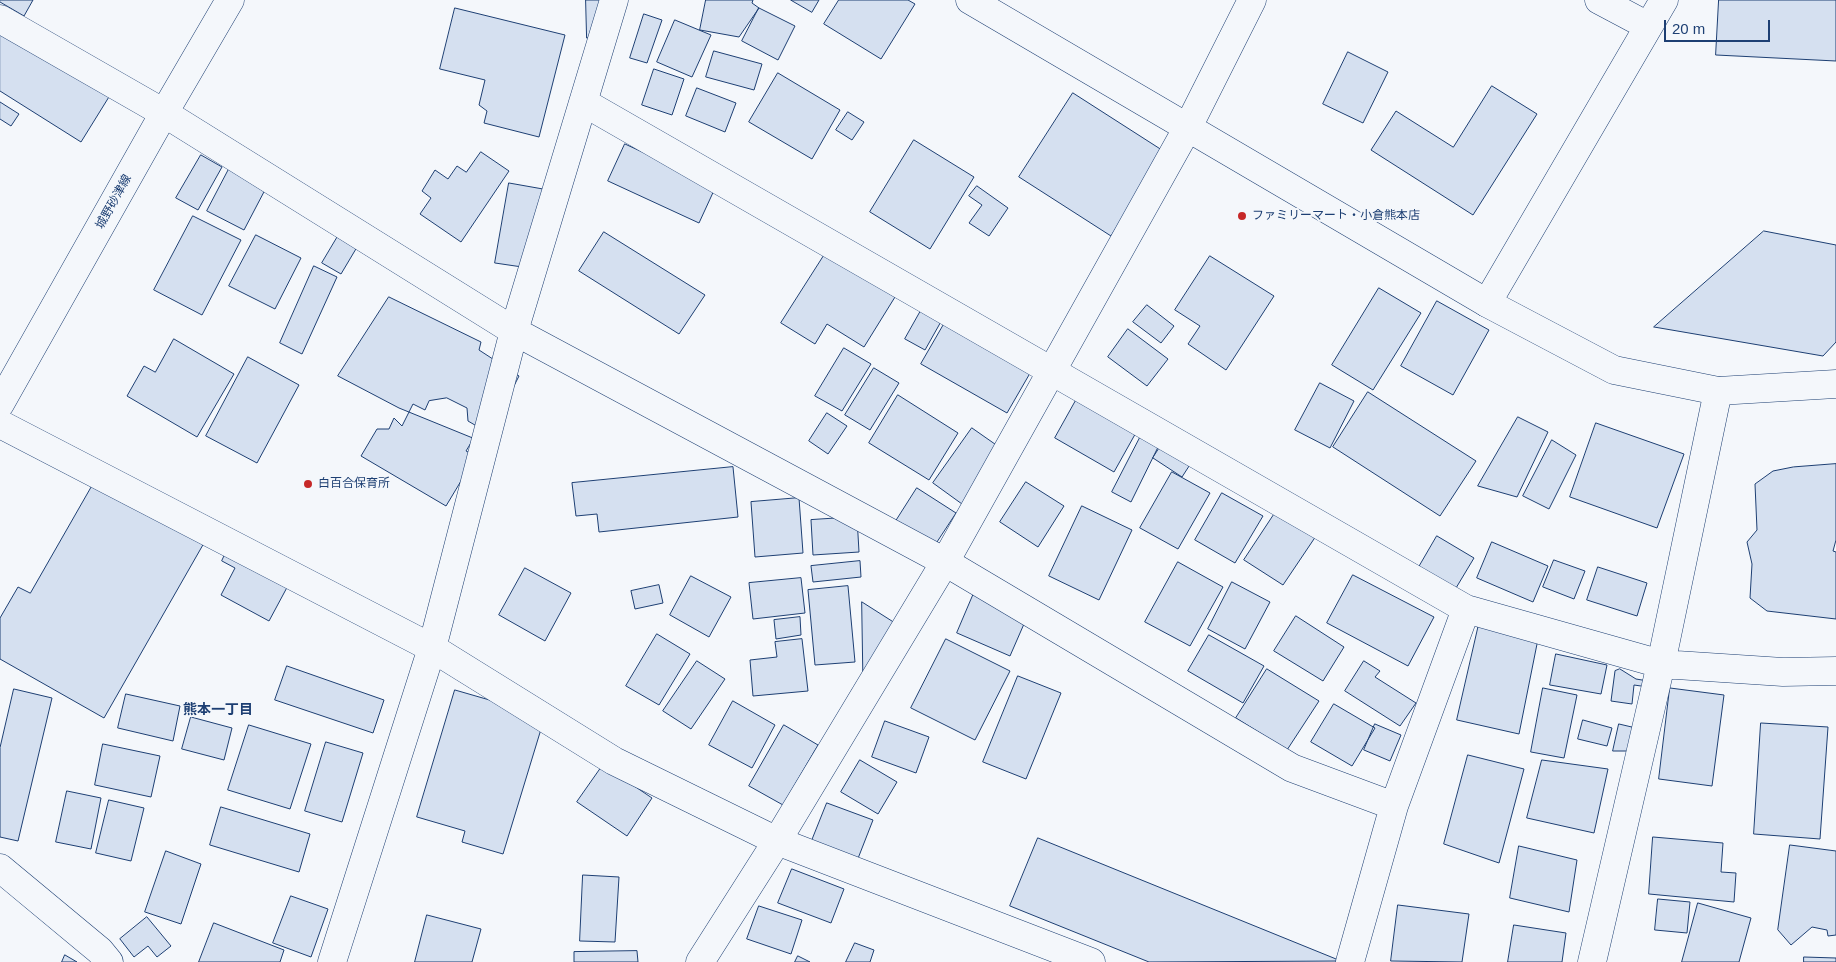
<!DOCTYPE html>
<meta charset="utf-8">
<style>
body{margin:0}
#map{position:relative;width:1836px;height:962px;overflow:hidden;background:#f4f7fb;font-family:Helvetica,sans-serif}
canvas{display:block}
.scale{position:absolute;left:1664px;top:20px;width:106px;height:22px;box-sizing:border-box;border:2px solid #1d3f73;border-top:0;padding-left:6px;font-size:15px;line-height:18px;white-space:nowrap;color:#1d3f73;-webkit-text-stroke:4px #f4f7fb;paint-order:stroke}
</style>
<div id="map">
<canvas width="1836" height="962"></canvas>
<div class="scale">20 m</div>
</div>
<script>
const g = document.querySelector('canvas').getContext('2d');
g.lineJoin = 'round';
function fill(path, color) {
  g.fillStyle = color;
  g.fill(path, 'evenodd');
}
function trace(path, color, width, dash) {
  g.strokeStyle = color;
  g.lineWidth = width;
  g.lineCap = dash ? 'butt' : 'round';
  g.setLineDash(dash || []);
  g.stroke(path);
}
function drawText(font, color, halo, rows, align = 'center') {
  g.font = font + ' Helvetica,"Noto Sans JP",sans-serif';
  g.lineWidth = 4;
  g.setLineDash([]);
  g.textBaseline = 'middle';
  g.strokeStyle = halo;
  g.fillStyle = color;
  for (const [text, x, y, turn = 0] of rows) {
    g.save();
    g.translate(x, y);
    g.rotate((+turn || 0) * Math.PI / 180);
    g.textAlign = isNaN(turn) ? turn : align;
    if (halo) g.strokeText(text, 0, 0);
    g.fillText(text, 0, 0);
    g.restore();
  }
}
const building = new Path2D(`
 M 0,0 L 33,0 L 24,16 L 0,2 Z
 M 586,0 L 611,0 L 611,37 L 587,38 Z
 M 706,0 L 753,0 L 752,3 L 759,8 L 739,37 L 700,30 Z
 M 791,0 L 819,0 L 812,12 Z
 M 839,0 L 908,0 L 915,4 L 881,59 L 824,24 Z
 M 1719,0 L 1836,0 L 1836,61 L 1716,55 Z
 M 455,8 L 565,35 L 539,137 L 484,123 L 487,111 L 479,105 L 485,80 L 440,69 Z
 M 759,8 L 795,26 L 778,60 L 742,41 Z
 M 644,14 L 662,20 L 647,63 L 630,58 Z
 M 675,20 L 711,35 L 692,77 L 657,62 Z
 M 0,23 L 112,92 L 81,142 L 0,91 Z
 M 714,51 L 762,64 L 754,90 L 706,77 Z
 M 1348,52 L 1388,72 L 1363,123 L 1323,104 Z
 M 654,69 L 684,79 L 672,115 L 642,105 Z
 M 778,73 L 840,110 L 812,159 L 749,122 Z
 M 1492,86 L 1537,114 L 1473,215 L 1371,150 L 1396,111 L 1453,147 Z
 M 697,88 L 736,103 L 725,132 L 686,116 Z
 M 1073,93 L 1165,152 L 1111,236 L 1019,177 Z
 M 0,102 L 19,114 L 11,126 L 0,119 Z
 M 848,112 L 864,122 L 852,140 L 836,130 Z
 M 914,140 L 974,177 L 930,249 L 870,212 Z
 M 625,144 L 716,186 L 699,223 L 608,181 Z
 M 481,152 L 509,171 L 461,242 L 420,214 L 431,198 L 422,191 L 435,170 L 448,179 L 457,166 L 466,172 Z
 M 201,155 L 222,167 L 198,210 L 176,198 Z
 M 229,169 L 266,188 L 244,230 L 207,211 Z
 M 509,183 L 543,189 L 529,268 L 495,263 Z
 M 977,186 L 1008,208 L 989,236 L 969,223 L 982,205 L 969,196 Z
 M 193,216 L 241,240 L 202,315 L 154,290 Z
 M 350,216 L 369,227 L 341,274 L 322,263 Z
 M 1764,231 L 1836,245 L 1836,342 L 1823,356 L 1654,327 Z
 M 604,232 L 705,295 L 679,334 L 579,271 Z
 M 256,235 L 301,258 L 275,309 L 229,286 Z
 M 825,254 L 895,297 L 864,347 L 827,324 L 815,344 L 781,323 Z
 M 1210,256 L 1274,296 L 1226,370 L 1188,344 L 1200,326 L 1175,310 Z
 M 314,266 L 337,277 L 302,354 L 280,343 Z
 M 1379,288 L 1421,313 L 1373,390 L 1332,365 Z
 M 389,297 L 481,342 L 479,350 L 519,376 L 485,443 L 399,408 L 338,376 Z
 M 1437,301 L 1489,330 L 1453,395 L 1401,366 Z
 M 1147,305 L 1174,326 L 1161,343 L 1133,322 Z
 M 923,307 L 943,318 L 925,350 L 905,339 Z
 M 947,319 L 1033,368 L 1007,413 L 921,364 Z
 M 1128,329 L 1168,359 L 1147,386 L 1108,357 Z
 M 174,339 L 234,374 L 197,437 L 127,396 L 144,366 L 155,372 Z
 M 844,348 L 871,364 L 842,411 L 815,396 Z
 M 248,357 L 299,385 L 257,463 L 206,436 Z
 M 874,368 L 899,383 L 870,430 L 845,415 Z
 M 1320,383 L 1354,401 L 1330,448 L 1295,430 Z
 M 1368,392 L 1476,461 L 1440,516 L 1333,447 Z
 M 898,395 L 958,433 L 929,480 L 869,443 Z
 M 1079,395 L 1138,429 L 1114,472 L 1055,438 Z
 M 447,398 L 467,408 L 468,421 L 480,428 L 466,451 L 476,456 L 446,506 L 361,456 L 377,429 L 389,429 L 394,418 L 402,426 L 413,404 L 425,410 L 429,401 Z
 M 827,413 L 847,426 L 828,454 L 809,441 Z
 M 1518,417 L 1548,432 L 1517,497 L 1478,486 Z
 M 1596,423 L 1684,454 L 1657,528 L 1570,497 Z
 M 1173,427 L 1202,446 L 1182,477 L 1153,458 Z
 M 972,428 L 1002,449 L 962,504 L 933,483 Z
 M 1145,428 L 1163,437 L 1131,502 L 1112,492 Z
 M 1552,440 L 1576,455 L 1549,509 L 1523,496 Z
 M 1836,464 L 1836,540 L 1833,551 L 1836,552 L 1836,619 L 1767,611 L 1750,598 L 1752,564 L 1747,542 L 1757,530 L 1755,484 L 1773,471 L 1793,467 Z
 M 733,467 L 738,517 L 599,532 L 597,514 L 576,516 L 572,483 Z
 M 1172,472 L 1210,493 L 1178,549 L 1140,528 Z
 M 95,481 L 204,543 L 104,718 L 0,659 L 0,618 L 18,587 L 30,593 Z
 M 1026,482 L 1064,506 L 1038,547 L 1000,522 Z
 M 917,488 L 956,513 L 935,545 L 896,521 Z
 M 1222,493 L 1263,516 L 1235,563 L 1195,540 Z
 M 799,498 L 803,553 L 755,557 L 751,502 Z
 M 1082,506 L 1132,530 L 1099,600 L 1049,576 Z
 M 1279,507 L 1318,533 L 1283,585 L 1244,560 Z
 M 857,517 L 859,552 L 813,555 L 811,520 Z
 M 1437,536 L 1474,558 L 1456,588 L 1419,567 Z
 M 1492,542 L 1548,566 L 1533,602 L 1477,578 Z
 M 229,546 L 291,580 L 269,621 L 221,595 L 235,568 L 222,561 Z
 M 1554,560 L 1585,571 L 1574,599 L 1543,587 Z
 M 860,561 L 861,577 L 813,582 L 811,566 Z
 M 1178,562 L 1223,587 L 1190,646 L 1145,622 Z
 M 1598,567 L 1647,583 L 1637,616 L 1587,600 Z
 M 525,568 L 571,593 L 545,641 L 499,615 Z
 M 1353,575 L 1434,617 L 1408,666 L 1327,623 Z
 M 691,576 L 731,597 L 709,637 L 670,615 Z
 M 801,578 L 805,613 L 753,619 L 749,583 Z
 M 1232,582 L 1270,602 L 1245,649 L 1208,629 Z
 M 659,585 L 663,603 L 635,609 L 631,591 Z
 M 848,586 L 855,662 L 815,665 L 808,590 Z
 M 974,593 L 1027,617 L 1010,656 L 957,633 Z
 M 862,602 L 895,623 L 863,672 Z
 M 1296,616 L 1344,647 L 1323,681 L 1274,651 Z
 M 800,617 L 801,635 L 776,639 L 774,620 Z
 M 1479,624 L 1538,639 L 1519,734 L 1457,720 Z
 M 657,634 L 690,654 L 659,705 L 626,686 Z
 M 1209,635 L 1264,666 L 1243,703 L 1188,671 Z
 M 802,639 L 808,691 L 753,696 L 750,660 L 777,657 L 775,642 Z
 M 946,639 L 1010,671 L 975,740 L 911,708 Z
 M 1556,654 L 1607,665 L 1601,694 L 1550,685 Z
 M 697,661 L 725,679 L 691,729 L 663,711 Z
 M 1364,661 L 1380,671 L 1375,677 L 1416,703 L 1400,726 L 1345,691 Z
 M 287,666 L 384,700 L 373,733 L 275,700 Z
 M 1267,669 L 1319,701 L 1287,750 L 1236,718 Z
 M 1620,669 L 1636,679 L 1648,681 L 1648,687 L 1634,685 L 1632,704 L 1611,701 L 1615,671 Z
 M 1018,676 L 1061,693 L 1026,779 L 983,762 Z
 M 1543,688 L 1577,695 L 1564,758 L 1531,752 Z
 M 1670,688 L 1724,695 L 1712,786 L 1659,779 Z
 M 14,689 L 52,698 L 18,841 L 0,837 L 0,748 Z
 M 455,690 L 545,716 L 503,854 L 462,842 L 465,831 L 417,817 Z
 M 126,694 L 180,706 L 173,741 L 118,728 Z
 M 733,701 L 775,725 L 752,768 L 709,745 Z
 M 1334,704 L 1375,728 L 1352,766 L 1311,742 Z
 M 191,717 L 232,728 L 224,760 L 182,749 Z
 M 1583,720 L 1612,728 L 1607,746 L 1578,739 Z
 M 885,721 L 929,737 L 916,773 L 872,757 Z
 M 1761,723 L 1828,727 L 1820,839 L 1754,834 Z
 M 1375,724 L 1401,735 L 1390,761 L 1364,750 Z
 M 1619,724 L 1636,728 L 1630,751 L 1613,751 Z
 M 249,725 L 311,744 L 290,809 L 228,790 Z
 M 784,725 L 818,745 L 783,805 L 749,786 Z
 M 326,742 L 363,753 L 342,822 L 305,811 Z
 M 103,744 L 160,756 L 151,797 L 95,785 Z
 M 1468,755 L 1524,769 L 1499,863 L 1444,844 Z
 M 860,760 L 897,782 L 878,814 L 841,792 Z
 M 1542,760 L 1608,769 L 1594,833 L 1527,818 Z
 M 603,765 L 652,798 L 627,836 L 577,802 Z
 M 67,791 L 101,798 L 91,849 L 56,842 Z
 M 109,800 L 144,808 L 131,861 L 96,853 Z
 M 827,803 L 873,820 L 857,861 L 811,843 Z
 M 221,807 L 310,834 L 299,872 L 210,845 Z
 M 1653,837 L 1723,843 L 1721,872 L 1736,873 L 1734,902 L 1649,894 Z
 M 1038,838 L 1341,961 L 1149,962 L 1010,906 Z
 M 1790,845 L 1836,851 L 1836,935 L 1828,936 L 1827,930 L 1812,927 L 1791,945 L 1778,930 Z
 M 1519,846 L 1577,860 L 1569,912 L 1510,898 Z
 M 166,851 L 201,864 L 181,924 L 145,912 Z
 M 792,869 L 844,889 L 831,923 L 778,903 Z
 M 583,875 L 619,877 L 615,942 L 580,941 Z
 M 291,896 L 328,909 L 311,957 L 273,943 Z
 M 1658,899 L 1690,902 L 1687,933 L 1655,930 Z
 M 1698,903 L 1751,918 L 1739,962 L 1682,962 Z
 M 1398,905 L 1469,914 L 1462,962 L 1391,961 Z
 M 759,906 L 802,920 L 791,954 L 747,939 Z
 M 427,915 L 481,929 L 472,962 L 415,962 Z
 M 147,917 L 171,946 L 157,957 L 148,946 L 134,957 L 120,939 Z
 M 214,923 L 284,950 L 280,962 L 199,962 Z
 M 1514,925 L 1566,933 L 1562,962 L 1508,962 Z
 M 855,943 L 874,950 L 870,962 L 846,962 Z
 M 637,951 L 638,962 L 574,962 L 574,952 Z
 M 65,955 L 77,962 L 62,962 Z
 M 798,956 L 810,962 L 795,962 Z
 M 1804,957 L 1836,958 L 1836,962 L 1804,962 Z`);
fill(building, '#d5e0f0');
trace(building, '#1d3f73', 1);
const street = new Path2D(`
 M 1599,0 L 1648,26
 M 0,19 L 164,113 L 514,331 L 945,562 L 1292,768 L 1394,806
 M 583,102 L 1466,609 L 1661,664 L 1783,672 L 1836,671
 M 1487,303 L 1664,0
 M 0,424 L 432,648 L 614,761 L 777,841 L 1091,962
 M 0,868 L 100,951 L 109,962
 M 332,962 L 432,648 L 514,331 L 614,0
 M 700,962 L 777,841 L 945,562 L 1188,127 L 1252,0
 M 1350,962 L 1394,806 L 1466,609
 M 1592,962 L 1661,664 L 1718,391`);
const secondary = new Path2D(`
 M 970,0 L 1487,303 L 1614,370 L 1718,391 L 1836,384
 M 0,404 L 164,113 L 230,0`);
trace(street, '#1d3f73', 29);
trace(secondary, '#1d3f73', 29);
trace(street, '#f4f7fb', 28);
trace(secondary, '#f4f7fb', 28);
for (const [x, y, r, color] of [
 [1242,216,5,"#c62828"],
 [308,484,5,"#c62828"]
]) {
  const dot = new Path2D();
  dot.arc(x, y, r, 0, 2 * Math.PI);
  g.fillStyle = color;
  g.fill(dot);
  trace(dot, '#f4f7fb', 2);
}
drawText('12px', '#1d3f73', '#f4f7fb', [
 ["城野砂津線",114,202,-61]
]);
drawText('12px', '#1d3f73', '#f4f7fb', [
 ["ファミリーマート・小倉熊本店",1252,216],
 ["白百合保育所",318,484]
], 'left');
drawText('bold 14px', '#1d3f73', '#f4f7fb', [
 ["熊本一丁目",218,710]
]);
</script>
